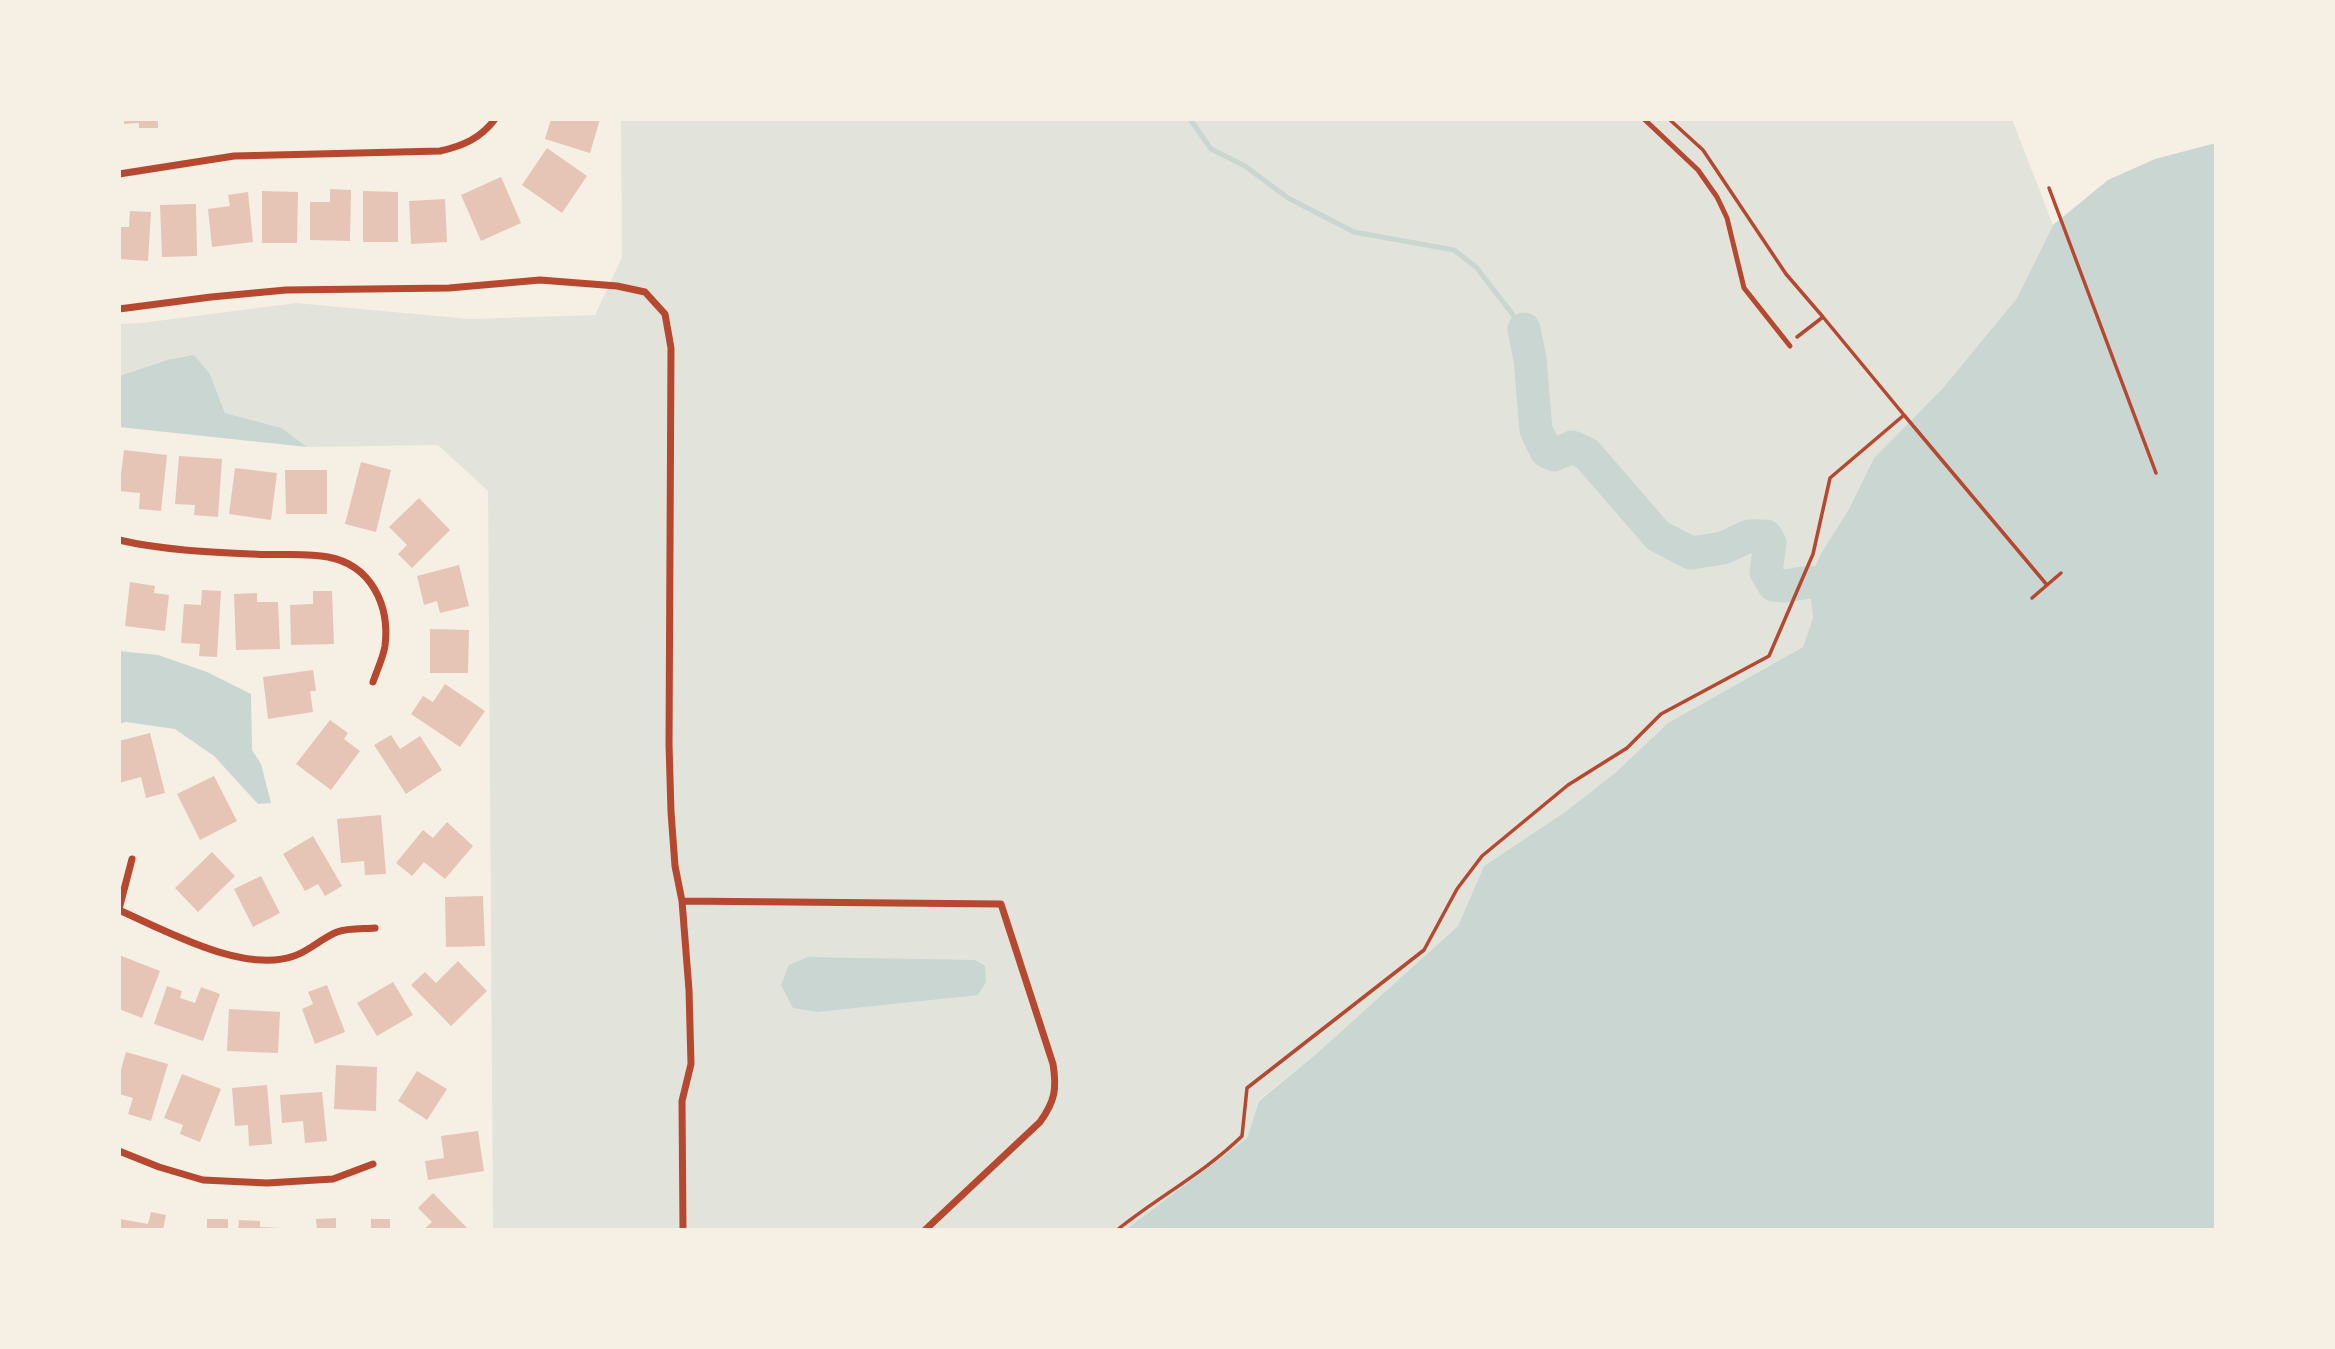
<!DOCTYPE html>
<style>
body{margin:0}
#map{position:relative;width:2335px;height:1349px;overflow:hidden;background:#f6efe4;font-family:Helvetica,sans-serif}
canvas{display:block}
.frame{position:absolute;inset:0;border:121px solid #f6efe4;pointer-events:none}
</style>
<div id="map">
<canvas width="2335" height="1349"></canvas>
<div class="frame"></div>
</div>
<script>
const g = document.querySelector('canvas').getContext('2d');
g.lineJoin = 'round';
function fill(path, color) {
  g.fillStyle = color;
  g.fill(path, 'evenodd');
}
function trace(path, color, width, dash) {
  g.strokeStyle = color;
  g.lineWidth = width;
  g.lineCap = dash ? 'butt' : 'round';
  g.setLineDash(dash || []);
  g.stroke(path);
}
fill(new Path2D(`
 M 621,119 L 2012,119 L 2053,225 L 2017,298 L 1943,388 L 1874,458 L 1849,509 L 1820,555 L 1809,582 L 1813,618 L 1803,647 L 1668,723 L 1615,773 L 1565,812 L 1484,866 L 1458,926 L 1315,1055 L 1259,1100 L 1247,1138 L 1125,1230 L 493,1230 L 488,491 L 438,445 L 307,447 L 282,428 L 225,413 L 210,374 L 167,360 L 119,376 L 119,324 L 141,323 L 296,303 L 470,319 L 595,315 L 622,257 Z`), '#e2e4dc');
fill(new Path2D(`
 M 2216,143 L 2216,1230 L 1125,1230 L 1247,1138 L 1259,1101 L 1315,1055 L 1458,926 L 1484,866 L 1565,812 L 1615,773 L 1668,723 L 1803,647 L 1813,618 L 1809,582 L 1820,555 L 1849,509 L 1874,458 L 1943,388 L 2017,298 L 2053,225 L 2108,180 L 2155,159 Z
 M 194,355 L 210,374 L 225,413 L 282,428 L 307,447 L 119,427 L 119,376 L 167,360 Z
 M 119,651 L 158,655 L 207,672 L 251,694 L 252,750 L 261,764 L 271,803 L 258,804 L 214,756 L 175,729 L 126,722 L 119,724 Z
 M 808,957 L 975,960 L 985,966 L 986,982 L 978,995 L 817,1012 L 793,1008 L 781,985 L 789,965 Z`), '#c9d6d2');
trace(new Path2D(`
 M 1190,119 L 1211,149 L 1245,166 L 1288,198 L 1354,232 L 1454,250 L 1476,267 L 1524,329`), '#c9d6d2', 5);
trace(new Path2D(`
 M 1524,329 L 1530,359 L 1536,430 L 1546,451 L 1554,455 L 1572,447 L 1587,454 L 1658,536 L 1691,553 L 1723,548 L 1749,536 L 1766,536 L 1770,543 L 1766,572 L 1774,585 L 1785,586 L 1809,582 L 1827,585 L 1838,608`), '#c9d6d2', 33);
fill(new Path2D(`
 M 124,119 L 158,119 L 158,128 L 139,128 L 139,123 L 124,124 Z
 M 551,119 L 600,119 L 590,153 L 545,139 Z
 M 547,148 L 587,176 L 562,213 L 522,185 Z
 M 501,177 L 521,223 L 481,241 L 461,195 Z
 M 330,189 L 351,190 L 350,241 L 310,240 L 310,202 L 330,202 Z
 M 262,191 L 298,192 L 297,243 L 262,243 Z
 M 363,191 L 398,192 L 398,242 L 363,242 Z
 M 248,192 L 253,242 L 212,247 L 208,209 L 230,206 L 228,195 Z
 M 445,199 L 447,242 L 411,244 L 409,201 Z
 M 196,204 L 197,256 L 162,257 L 160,205 Z
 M 130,211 L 151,212 L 148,261 L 119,259 L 119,227 L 129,227 Z
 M 124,450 L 167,455 L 161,511 L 139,509 L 140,493 L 119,491 Z
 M 179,456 L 222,459 L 218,517 L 194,515 L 195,505 L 175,504 Z
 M 361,462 L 391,470 L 376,532 L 345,524 Z
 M 235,468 L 277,473 L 271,520 L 229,514 Z
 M 285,470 L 327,470 L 327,514 L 286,514 Z
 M 419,498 L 450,530 L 412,568 L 398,554 L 407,545 L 389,527 Z
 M 459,565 L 469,606 L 440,613 L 437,601 L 424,605 L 417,576 Z
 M 130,582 L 155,586 L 154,593 L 169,595 L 165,631 L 125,626 Z
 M 202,590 L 221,591 L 217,657 L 199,656 L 200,644 L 181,643 L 184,604 L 201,605 Z
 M 313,591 L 332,591 L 334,644 L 291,645 L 290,605 L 313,604 Z
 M 257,593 L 257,602 L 278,602 L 280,649 L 236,650 L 234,594 Z
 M 430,629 L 469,630 L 468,673 L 430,673 Z
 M 313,670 L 316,691 L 310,691 L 313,712 L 268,719 L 263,677 Z
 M 445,684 L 485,711 L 460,747 L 411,714 L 423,696 L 433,702 Z
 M 330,720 L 348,733 L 344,739 L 360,751 L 331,790 L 296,764 Z
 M 150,733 L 165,793 L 146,798 L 141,777 L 119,783 L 119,741 Z
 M 391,735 L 400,749 L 420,736 L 442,770 L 406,794 L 374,745 Z
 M 214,776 L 237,821 L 200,840 L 177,794 Z
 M 381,815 L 386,874 L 365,875 L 364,861 L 341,863 L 337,819 Z
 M 447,822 L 473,846 L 445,879 L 424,862 L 412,876 L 396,863 L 423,830 L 433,838 Z
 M 313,836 L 342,886 L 325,896 L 318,884 L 305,891 L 283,854 Z
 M 212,852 L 235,876 L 198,912 L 175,888 Z
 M 261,876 L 280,913 L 253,927 L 234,889 Z
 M 483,896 L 485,946 L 446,947 L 445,897 Z
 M 119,955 L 160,971 L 142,1018 L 119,1009 Z
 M 458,961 L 487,991 L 451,1026 L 411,985 L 425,972 L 436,983 Z
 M 393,982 L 413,1015 L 377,1036 L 357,1003 Z
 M 327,985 L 345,1032 L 315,1044 L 302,1009 L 313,1004 L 308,992 Z
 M 167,986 L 182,991 L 180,998 L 195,1003 L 201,987 L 220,994 L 203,1041 L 154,1024 Z
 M 229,1009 L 280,1012 L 278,1053 L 227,1051 Z
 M 126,1052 L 168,1064 L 151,1121 L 128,1114 L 133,1098 L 119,1094 L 119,1077 Z
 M 336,1065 L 377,1067 L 376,1111 L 334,1109 Z
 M 417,1071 L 447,1089 L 427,1120 L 398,1101 Z
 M 182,1074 L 221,1089 L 200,1142 L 180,1134 L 183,1125 L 164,1118 Z
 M 267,1085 L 272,1144 L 249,1146 L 248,1125 L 235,1126 L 232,1088 Z
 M 322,1092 L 327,1141 L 305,1143 L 303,1121 L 282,1123 L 280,1095 Z
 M 478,1131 L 484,1171 L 428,1180 L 425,1161 L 444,1158 L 441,1136 Z
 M 433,1193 L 469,1230 L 423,1230 L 432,1222 L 418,1208 Z
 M 151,1212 L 166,1215 L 163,1230 L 119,1230 L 120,1219 L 148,1224 Z
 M 336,1218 L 336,1230 L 317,1230 L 316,1219 Z
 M 207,1219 L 228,1219 L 228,1230 L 207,1230 Z
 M 371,1219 L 390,1219 L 390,1230 L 371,1230 Z
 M 239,1220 L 260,1221 L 260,1227 L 284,1228 L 284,1230 L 238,1230 Z`), '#e6c5b7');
trace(new Path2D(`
 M 1669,119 L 1703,150 L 1786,274 L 1823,317
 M 2216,121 L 2216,122
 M 2049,188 L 2156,473
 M 1904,415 L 2047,585
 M 2032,598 L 2061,573
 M 1117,1230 C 1158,1197 1204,1173 1242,1136 L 1247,1088 L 1424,950 L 1457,889 L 1482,856 L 1568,785 L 1627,748 L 1661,714 L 1769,656 L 1813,554 L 1830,478 L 1904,415 L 1823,317 L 1797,337`), '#b5482f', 3.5);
trace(new Path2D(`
 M 1644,119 L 1698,170 L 1717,197 L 1727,218 L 1744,288 L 1790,346`), '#b5482f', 5);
trace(new Path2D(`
 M 119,174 L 234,156 L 440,151 C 463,146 481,138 495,119
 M 119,309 L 211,297 L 286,290 L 449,288 L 540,280 L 617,286 L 645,292 L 665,314 L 671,348 L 669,744 L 671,812 L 675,866 L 682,901 L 689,990 L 691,1064 L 682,1101 L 683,1230
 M 119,540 C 162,550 209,552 253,554 C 277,556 304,552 328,557 C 371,565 390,605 385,646 C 383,658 377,670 373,682
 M 682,901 L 1001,904 L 1053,1064 C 1057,1089 1055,1101 1040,1122 L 925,1230
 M 119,909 L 132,859
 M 119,910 C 166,931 244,974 294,956 C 309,951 322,938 337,932 C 348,928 363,929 375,928
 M 119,1151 L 159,1167 L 203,1180 L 267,1183 L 333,1179 L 373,1164`), '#b5482f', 7);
</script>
